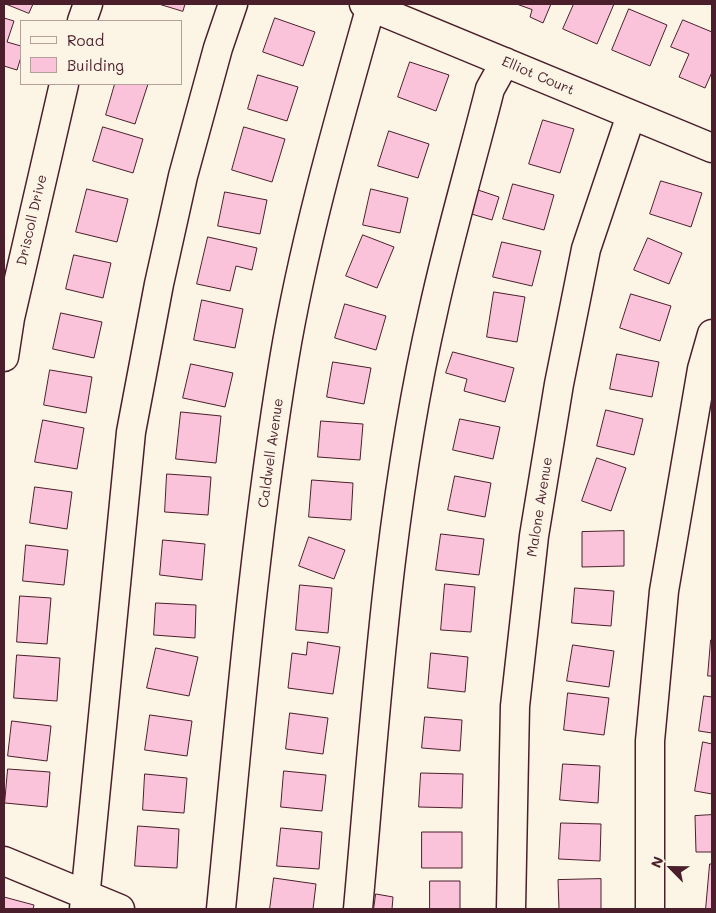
<!DOCTYPE html>
<style>
body{margin:0}
#map{position:relative;width:716px;height:913px;overflow:hidden;background:#fcf5e5;font-family:Mali,sans-serif}
canvas{display:block}
.frame{position:absolute;inset:0;border:5px solid #4a1f2b;pointer-events:none}
.legend{position:absolute;left:20px;top:20px;width:162px;height:65px;box-sizing:border-box;background:#fcf5e5;border:1px solid #b59f9b;margin:0;padding:6px 9px;list-style:none;font-size:15px;color:#4a1f2b}
.legend li{display:flex;align-items:center;gap:10px;height:25px}
.legend b{width:25px;border:1px solid #b59f9b}
.north{position:absolute;left:646px;top:843px;width:50px;height:50px;-webkit-text-stroke:4px #fcf5e5;paint-order:stroke;rotate:293deg;font-size:14px;font-weight:700;line-height:20px;text-align:center;color:#4a1f2b}
.north::after{content:'';display:block;margin:auto;width:18px;height:22px;background:#4a1f2b;clip-path:polygon(50% 0,100% 100%,50% 72%,0 100%)}
</style>
<div id="map">
<canvas width="716" height="913"></canvas>
<div class="frame"></div>
<ul class="legend">
<li><b style="height:6px;background:#fcf5e5"></b>Road</li>
<li><b style="height:14px;background:#fac3da"></b>Building</li>
</ul>
<div class="north">N</div>
</div>
<script>
const g = document.querySelector('canvas').getContext('2d');
g.lineJoin = 'round';
function fill(path, color) {
  g.fillStyle = color;
  g.fill(path, 'evenodd');
}
function trace(path, color, width, dash) {
  g.strokeStyle = color;
  g.lineWidth = width;
  g.lineCap = dash ? 'butt' : 'round';
  g.setLineDash(dash || []);
  g.stroke(path);
}
function drawText(font, color, halo, rows, align = 'center') {
  g.font = font + ' Mali,sans-serif';
  g.lineWidth = 4.5;
  g.setLineDash([]);
  g.textBaseline = 'middle';
  g.strokeStyle = halo;
  g.fillStyle = color;
  for (const [text, x, y, turn = 0] of rows) {
    g.save();
    g.translate(x, y);
    g.rotate((+turn || 0) * Math.PI / 180);
    g.textAlign = isNaN(turn) ? turn : align;
    if (halo) g.strokeText(text, 0, 0);
    g.fillText(text, 0, 0);
    g.restore();
  }
}
const building = new Path2D(`
 M 6,4 L 33,4 L 29,13 Z
 M 159,4 L 185,4 L 183,11 Z
 M 517,4 L 551,4 L 543,23 L 530,17 L 532,10 Z
 M 574,4 L 614,4 L 597,44 L 563,29 Z
 M 629,9 L 667,25 L 650,66 L 612,50 Z
 M 4,18 L 14,21 L 7,42 L 21,46 L 21,57 L 17,70 L 4,66 Z
 M 275,18 L 315,32 L 303,66 L 263,52 Z
 M 683,20 L 712,32 L 712,72 L 705,88 L 679,77 L 689,54 L 671,47 Z
 M 410,62 L 449,75 L 436,111 L 398,97 Z
 M 258,75 L 298,87 L 287,121 L 248,109 Z
 M 115,84 L 148,84 L 135,124 L 106,115 Z
 M 543,120 L 574,129 L 560,173 L 529,164 Z
 M 103,127 L 143,139 L 133,173 L 93,161 Z
 M 244,127 L 285,139 L 272,182 L 232,170 Z
 M 389,131 L 429,144 L 418,178 L 378,166 Z
 M 661,181 L 702,193 L 691,227 L 650,214 Z
 M 513,184 L 554,195 L 544,230 L 503,219 Z
 M 87,189 L 128,199 L 117,242 L 76,232 Z
 M 371,189 L 408,198 L 400,233 L 363,225 Z
 M 475,189 L 499,197 L 492,220 L 468,213 Z
 M 225,192 L 267,200 L 260,234 L 218,226 Z
 M 363,235 L 394,247 L 377,288 L 346,276 Z
 M 208,237 L 257,248 L 252,270 L 236,266 L 230,291 L 197,284 Z
 M 648,238 L 682,253 L 669,284 L 634,270 Z
 M 502,242 L 541,251 L 532,286 L 493,277 Z
 M 74,255 L 111,263 L 103,298 L 66,289 Z
 M 494,292 L 525,297 L 517,342 L 487,337 Z
 M 631,294 L 671,306 L 660,341 L 620,328 Z
 M 202,300 L 243,309 L 235,348 L 194,340 Z
 M 345,304 L 386,316 L 376,350 L 335,338 Z
 M 61,313 L 102,322 L 94,358 L 53,349 Z
 M 453,352 L 514,368 L 505,402 L 464,391 L 467,379 L 446,373 Z
 M 617,354 L 659,362 L 652,397 L 610,389 Z
 M 333,362 L 371,368 L 364,404 L 327,397 Z
 M 191,364 L 233,373 L 225,407 L 183,398 Z
 M 50,370 L 92,377 L 86,413 L 44,405 Z
 M 606,410 L 643,419 L 634,455 L 597,446 Z
 M 181,412 L 221,416 L 216,463 L 176,459 Z
 M 460,419 L 500,427 L 493,459 L 453,450 Z
 M 43,420 L 84,428 L 77,469 L 35,462 Z
 M 321,421 L 363,424 L 360,460 L 318,457 Z
 M 597,458 L 626,468 L 611,511 L 582,501 Z
 M 167,474 L 211,477 L 208,515 L 165,512 Z
 M 455,476 L 491,483 L 485,517 L 448,510 Z
 M 312,480 L 353,483 L 351,520 L 309,517 Z
 M 35,487 L 72,492 L 67,529 L 30,523 Z
 M 624,531 L 624,566 L 582,567 L 582,532 Z
 M 441,534 L 484,539 L 479,575 L 436,570 Z
 M 309,537 L 345,550 L 334,579 L 299,566 Z
 M 163,540 L 205,544 L 202,580 L 160,575 Z
 M 26,545 L 68,550 L 64,585 L 23,581 Z
 M 445,584 L 475,587 L 471,632 L 441,630 Z
 M 300,585 L 332,588 L 328,633 L 296,630 Z
 M 575,588 L 614,591 L 611,626 L 572,623 Z
 M 20,596 L 51,598 L 47,644 L 17,642 Z
 M 156,603 L 196,605 L 195,638 L 154,635 Z
 M 711,640 L 712,640 L 712,676 L 708,676 Z
 M 308,642 L 340,647 L 333,694 L 288,688 L 292,653 L 306,655 Z
 M 573,645 L 614,651 L 609,687 L 567,681 Z
 M 156,648 L 198,657 L 189,696 L 147,688 Z
 M 431,653 L 468,657 L 465,692 L 428,688 Z
 M 17,655 L 60,658 L 57,701 L 14,698 Z
 M 568,693 L 609,698 L 604,735 L 564,730 Z
 M 704,696 L 712,697 L 712,733 L 699,731 Z
 M 290,713 L 328,718 L 323,754 L 286,749 Z
 M 150,715 L 192,721 L 187,756 L 145,750 Z
 M 425,717 L 462,720 L 460,751 L 422,748 Z
 M 12,721 L 51,726 L 47,761 L 8,756 Z
 M 703,742 L 712,744 L 712,794 L 695,791 Z
 M 563,764 L 600,766 L 598,803 L 560,800 Z
 M 8,769 L 50,772 L 47,807 L 5,803 Z
 M 284,771 L 326,775 L 322,811 L 281,807 Z
 M 421,773 L 463,774 L 462,808 L 419,807 Z
 M 145,774 L 187,778 L 184,813 L 143,810 Z
 M 712,815 L 712,852 L 696,852 L 695,816 Z
 M 561,823 L 601,824 L 600,861 L 559,859 Z
 M 138,826 L 179,829 L 177,868 L 135,866 Z
 M 281,828 L 322,832 L 319,869 L 277,866 Z
 M 422,832 L 462,832 L 462,868 L 422,868 Z
 M 710,864 L 712,864 L 712,909 L 706,909 Z
 M 274,878 L 316,884 L 313,909 L 270,909 Z
 M 601,879 L 601,909 L 559,909 L 558,880 Z
 M 430,881 L 460,881 L 460,909 L 430,909 Z
 M 376,894 L 393,897 L 392,909 L 374,909 Z
 M 4,897 L 34,905 L 33,909 L 4,909 Z`);
fill(building, '#fac3da');
trace(building, '#4a1f2b', 1);
const minor = new Path2D(`
 M 364,4 L 712,148
 M 82,21 L 88,4
 M 4,357 L 10,318 L 64,84
 M 4,861 L 120,909
 M 84,909 L 131,432 L 159,284 L 183,176 L 218,48 L 233,4
 M 221,909 C 239,726 254,542 284,360 C 304,240 338,123 371,6
 M 358,909 C 376,710 388,508 433,312 C 449,238 471,164 490,89 L 505,62
 M 511,909 L 515,706 L 534,536 L 559,384 L 586,249 L 631,115
 M 650,909 L 650,741 L 664,591 L 702,369 L 712,334`);
trace(minor, '#4a1f2b', 31);
trace(minor, '#fcf5e5', 28);
drawText('14px', '#4a1f2b', '#fcf5e5', [
 ["Elliot Court",538,76,23],
 ["Driscoll Drive",32,220,-77],
 ["Caldwell Avenue",271,453,-82],
 ["Malone Avenue",540,507,-81]
]);
</script>
